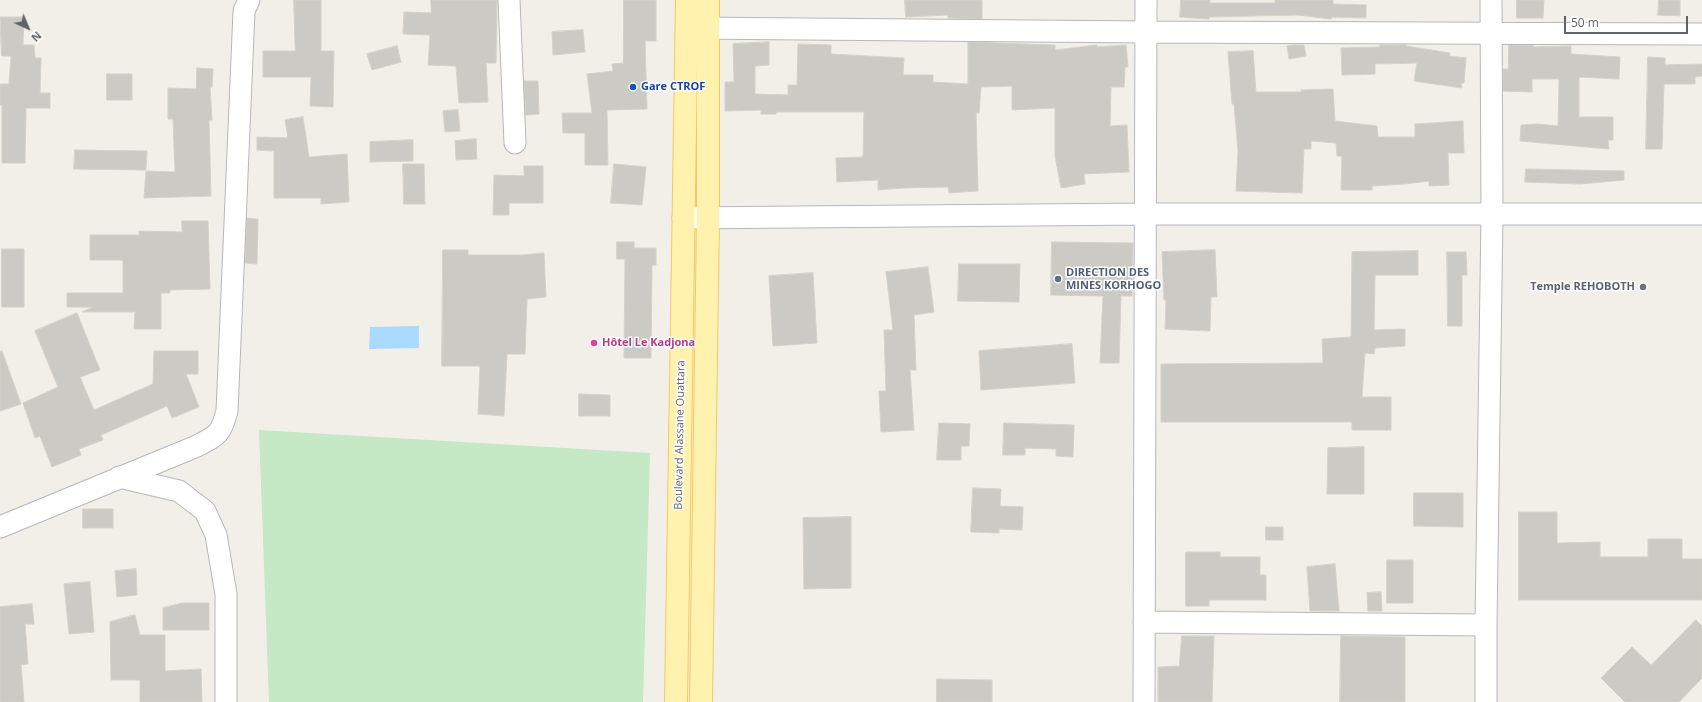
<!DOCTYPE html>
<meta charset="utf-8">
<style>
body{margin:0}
#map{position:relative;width:1702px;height:702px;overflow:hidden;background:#f1efe8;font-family:"Open Sans",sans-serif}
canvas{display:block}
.north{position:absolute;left:8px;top:8px;width:40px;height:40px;-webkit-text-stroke:3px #fff;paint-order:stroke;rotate:136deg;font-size:11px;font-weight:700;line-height:16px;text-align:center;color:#5f6368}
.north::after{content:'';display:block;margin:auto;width:14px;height:18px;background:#5f6368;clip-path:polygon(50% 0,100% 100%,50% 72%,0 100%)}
.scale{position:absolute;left:1564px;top:16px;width:124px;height:18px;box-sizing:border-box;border:2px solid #5f6368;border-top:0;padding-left:5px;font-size:12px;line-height:14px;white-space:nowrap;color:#5f6368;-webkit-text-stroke:3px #fff;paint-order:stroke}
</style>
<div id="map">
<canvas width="1702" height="702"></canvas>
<div class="north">N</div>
<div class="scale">50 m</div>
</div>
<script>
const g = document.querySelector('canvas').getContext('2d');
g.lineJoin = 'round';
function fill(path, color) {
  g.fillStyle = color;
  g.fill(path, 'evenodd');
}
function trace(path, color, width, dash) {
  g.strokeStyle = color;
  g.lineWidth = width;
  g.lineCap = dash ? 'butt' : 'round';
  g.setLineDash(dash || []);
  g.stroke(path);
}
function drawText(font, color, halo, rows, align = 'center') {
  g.font = font + ' "Open Sans",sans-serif';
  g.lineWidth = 3;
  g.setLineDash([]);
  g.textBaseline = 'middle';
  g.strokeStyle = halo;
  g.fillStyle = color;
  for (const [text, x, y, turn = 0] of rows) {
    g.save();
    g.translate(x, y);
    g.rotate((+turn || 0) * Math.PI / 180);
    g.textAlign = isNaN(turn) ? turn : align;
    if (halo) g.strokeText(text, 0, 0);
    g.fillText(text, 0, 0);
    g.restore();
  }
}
fill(new Path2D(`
 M 259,430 L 650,453 L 643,702 L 269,702 Z`), '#c5e8c5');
fill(new Path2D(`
 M 419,326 L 419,348 L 369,349 L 370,327 Z`), '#aadaff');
const building = new Path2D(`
 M 294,0 L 321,0 L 321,51 L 334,51 L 333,107 L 310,106 L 311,77 L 263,77 L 263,51 L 295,51 Z
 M 431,0 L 497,0 L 496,63 L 486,63 L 488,102 L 459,103 L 456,66 L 428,65 L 430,35 L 403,34 L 404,12 L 431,13 Z
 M 624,0 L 656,0 L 656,41 L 645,41 L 647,109 L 607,110 L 608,165 L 585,165 L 585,133 L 563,133 L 562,113 L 592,113 L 587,74 L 613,71 L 612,64 L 623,63 Z
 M 905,0 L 982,0 L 982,19 L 948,18 L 948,15 L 906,17 Z
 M 1181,0 L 1210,0 L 1210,3 L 1275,3 L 1275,0 L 1333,0 L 1333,4 L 1366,5 L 1366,18 L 1332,17 L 1331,19 L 1298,15 L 1209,17 L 1209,19 L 1180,17 Z
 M 1517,0 L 1544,0 L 1543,18 L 1517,18 Z
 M 1659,0 L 1680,0 L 1680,16 L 1658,15 Z
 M 0,17 L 24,17 L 23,45 L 34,45 L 35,58 L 41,58 L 40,93 L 50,93 L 50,108 L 26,108 L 25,163 L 2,163 L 2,105 L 0,105 L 0,84 L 9,84 L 11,56 L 2,56 Z
 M 583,30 L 585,52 L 553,55 L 552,32 Z
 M 769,42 L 769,65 L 755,66 L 755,94 L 788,95 L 788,85 L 797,85 L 798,44 L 831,45 L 831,54 L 904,58 L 903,75 L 933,75 L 933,82 L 968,84 L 968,42 L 1055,45 L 1055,50 L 1097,45 L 1097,47 L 1126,45 L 1128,67 L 1125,67 L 1124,87 L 1111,87 L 1110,126 L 1127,125 L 1129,172 L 1084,174 L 1085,184 L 1061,188 L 1055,156 L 1055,108 L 1012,110 L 1012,86 L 981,87 L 979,113 L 976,113 L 978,191 L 949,193 L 948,187 L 902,188 L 878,190 L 878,180 L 837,182 L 836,158 L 863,157 L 864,112 L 776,112 L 776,114 L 761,114 L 761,110 L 725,111 L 725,82 L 734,82 L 733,44 Z
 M 1293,45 L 1304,45 L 1306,56 L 1289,59 L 1287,46 Z
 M 1380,45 L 1406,45 L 1406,46 L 1450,53 L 1449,56 L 1466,58 L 1464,83 L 1461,83 L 1462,88 L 1414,81 L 1417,63 L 1375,64 L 1375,74 L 1342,75 L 1341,48 L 1380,47 Z
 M 1509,45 L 1533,45 L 1533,47 L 1571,46 L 1571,54 L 1620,57 L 1619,79 L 1579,77 L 1579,117 L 1613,117 L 1613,140 L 1608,140 L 1609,149 L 1520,141 L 1521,125 L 1537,124 L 1558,126 L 1559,79 L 1532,79 L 1532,92 L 1503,91 L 1503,69 L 1508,69 Z
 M 397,46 L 401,62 L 372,70 L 367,54 Z
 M 1253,51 L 1256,92 L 1301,92 L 1301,90 L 1333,89 L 1335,121 L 1377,126 L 1378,137 L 1415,137 L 1415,124 L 1463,121 L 1464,153 L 1448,153 L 1449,185 L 1429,186 L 1429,181 L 1405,184 L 1372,186 L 1372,190 L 1341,190 L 1342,156 L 1337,156 L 1336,143 L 1311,141 L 1311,149 L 1304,149 L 1302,193 L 1236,191 L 1238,151 L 1234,104 L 1232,104 L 1228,52 Z
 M 1648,57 L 1665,58 L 1665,65 L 1702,64 L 1702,76 L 1695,77 L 1695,84 L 1664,84 L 1662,149 L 1646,149 Z
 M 197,68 L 213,69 L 212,87 L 210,87 L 212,120 L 209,120 L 211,196 L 144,198 L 146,171 L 175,172 L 173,119 L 168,119 L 168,88 L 196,89 Z
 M 107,74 L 132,74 L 132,100 L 107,100 Z
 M 524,81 L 538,81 L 539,114 L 526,115 Z
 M 458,110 L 460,131 L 445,132 L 443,111 Z
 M 303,117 L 309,157 L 347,154 L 349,202 L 321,204 L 321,198 L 274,198 L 274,151 L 257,150 L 257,137 L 288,138 L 285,120 Z
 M 476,139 L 477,159 L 456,160 L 455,141 Z
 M 413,140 L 413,161 L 370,162 L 370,142 Z
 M 75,150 L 147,151 L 146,170 L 74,169 Z
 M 403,164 L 424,164 L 425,204 L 404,204 Z
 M 614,164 L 646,167 L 642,205 L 611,203 Z
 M 524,166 L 543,166 L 543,203 L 509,203 L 509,215 L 493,215 L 494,175 L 524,176 Z
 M 1526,169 L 1624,171 L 1624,180 L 1580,184 L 1525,182 Z
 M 247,218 L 258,219 L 257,264 L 245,263 Z
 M 182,221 L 208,221 L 210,289 L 170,290 L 170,293 L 161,293 L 161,329 L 134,329 L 135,312 L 82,312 L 93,307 L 67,307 L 67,293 L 123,293 L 123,260 L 90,260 L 90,235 L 139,235 L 139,231 L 182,232 Z
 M 617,242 L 634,242 L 634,248 L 656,248 L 656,265 L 652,265 L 651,358 L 624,358 L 625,259 L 617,259 Z
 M 1052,242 L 1133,243 L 1132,296 L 1121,296 L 1119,363 L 1100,363 L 1103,296 L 1051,295 Z
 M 2,249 L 24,249 L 24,307 L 2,307 Z
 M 443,250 L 468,250 L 468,255 L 523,255 L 544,253 L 546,297 L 527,299 L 525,354 L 507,354 L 504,416 L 478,414 L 480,366 L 442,366 Z
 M 1215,250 L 1217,297 L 1211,297 L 1210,331 L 1165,329 L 1166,300 L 1164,300 L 1162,252 Z
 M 1418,251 L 1418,275 L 1375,275 L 1374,330 L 1405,329 L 1405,346 L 1375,348 L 1374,354 L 1365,353 L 1362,397 L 1391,397 L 1391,430 L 1352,430 L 1352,422 L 1161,422 L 1161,364 L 1323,363 L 1322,339 L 1351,337 L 1352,252 Z
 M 1447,252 L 1466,252 L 1467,275 L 1462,275 L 1462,326 L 1448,326 Z
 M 959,264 L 1020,264 L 1019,302 L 958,301 Z
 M 928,267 L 934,312 L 914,315 L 916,370 L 910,370 L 914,430 L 881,432 L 879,391 L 886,391 L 884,330 L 893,330 L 886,272 Z
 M 813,273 L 817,343 L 773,346 L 769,276 Z
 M 77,313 L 100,370 L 80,377 L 94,410 L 153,384 L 154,351 L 198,351 L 198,374 L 186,374 L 199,407 L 172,418 L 167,406 L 101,435 L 103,440 L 79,449 L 81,455 L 52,467 L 40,436 L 35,438 L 23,403 L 58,387 L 35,331 Z
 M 1072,344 L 1075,383 L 981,390 L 979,351 Z
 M 2,351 L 21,404 L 0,411 L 0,352 Z
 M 579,394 L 610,395 L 610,416 L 579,416 Z
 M 939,423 L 970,424 L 969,446 L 961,446 L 961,460 L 937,460 Z
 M 1004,423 L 1074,425 L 1073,457 L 1056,456 L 1056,449 L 1025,448 L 1025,455 L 1003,455 Z
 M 1364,447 L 1364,494 L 1327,494 L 1328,448 Z
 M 973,488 L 1001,489 L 1000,506 L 1023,507 L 1022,530 L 999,529 L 999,533 L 971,532 Z
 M 1414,493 L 1463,493 L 1463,527 L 1414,526 Z
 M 83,509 L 113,509 L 113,528 L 83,528 Z
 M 1519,512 L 1557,512 L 1557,543 L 1600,542 L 1600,557 L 1648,557 L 1648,539 L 1682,539 L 1682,559 L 1702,559 L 1702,600 L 1519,600 Z
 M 851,517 L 851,588 L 804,589 L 803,518 Z
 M 1266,527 L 1283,527 L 1283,540 L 1266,540 Z
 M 1186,552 L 1220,552 L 1220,557 L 1260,557 L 1260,575 L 1266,575 L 1266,600 L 1209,600 L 1209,606 L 1186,606 Z
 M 1387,560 L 1413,560 L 1413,603 L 1387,603 Z
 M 1335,564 L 1339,611 L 1310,611 L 1307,567 Z
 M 136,569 L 137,595 L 117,597 L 115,571 Z
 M 90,582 L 94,632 L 69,634 L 64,584 Z
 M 1381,592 L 1382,611 L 1368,611 L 1367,593 Z
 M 183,603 L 209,603 L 209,630 L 163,630 L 163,608 Z
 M 32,604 L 34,624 L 25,624 L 28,664 L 21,665 L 24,702 L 0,702 L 0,607 Z
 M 135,615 L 140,635 L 165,635 L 165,671 L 201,669 L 202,702 L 140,702 L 140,680 L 111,680 L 110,622 Z
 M 1696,620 L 1702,626 L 1702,678 L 1679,702 L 1625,702 L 1601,678 L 1632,647 L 1651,665 Z
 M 1182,636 L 1214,636 L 1212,702 L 1158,702 L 1158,667 L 1179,666 Z
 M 1341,636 L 1405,637 L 1405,702 L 1340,702 Z
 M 937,679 L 992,680 L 992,702 L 937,702 Z`);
fill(building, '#cccac5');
trace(building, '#d6d1c6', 1);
const minor = new Path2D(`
 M 509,0 L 515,143
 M 691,28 L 1146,32 L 1702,34
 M 683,218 L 1145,214 L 1702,214
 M 119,477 L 179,491 L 205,511 L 216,535 L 226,594 L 226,702
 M 0,527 L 197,446 C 218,435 221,434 227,411 L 244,11 L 249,0
 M 1144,622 L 1486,625
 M 1144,702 L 1146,0
 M 1486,702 L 1486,625 L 1492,214 L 1491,0`);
const major = new Path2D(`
 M 676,702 L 687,0
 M 701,702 L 708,218 L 708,0`);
trace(minor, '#b5b8bc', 23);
trace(major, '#f2c960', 24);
trace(minor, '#fff', 21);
trace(major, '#fff2af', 22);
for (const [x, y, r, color] of [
 [633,87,4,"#1a4fb4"],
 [1058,279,4,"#5c6f8a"],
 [1643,287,4,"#6b7280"],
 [594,343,4,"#d1479c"]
]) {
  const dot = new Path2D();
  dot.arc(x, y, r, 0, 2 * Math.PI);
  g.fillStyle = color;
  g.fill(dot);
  trace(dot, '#fff', 1.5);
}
drawText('bold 11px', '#164399', '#fff', [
 ["Gare CTROF",641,87]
], 'left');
drawText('bold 11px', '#4e5e75', '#fff', [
 ["DIRECTION DES",1066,273],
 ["MINES KORHOGO",1066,286]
], 'left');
drawText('bold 11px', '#5b616d', '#fff', [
 ["Temple REHOBOTH",1635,287]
], 'right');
drawText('bold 11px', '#b23c85', '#fff', [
 ["Hôtel Le Kadjona",602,343]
], 'left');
drawText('11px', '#5f6368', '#fff', [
 ["Boulevard Alassane Ouattara",680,435,-89]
]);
</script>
